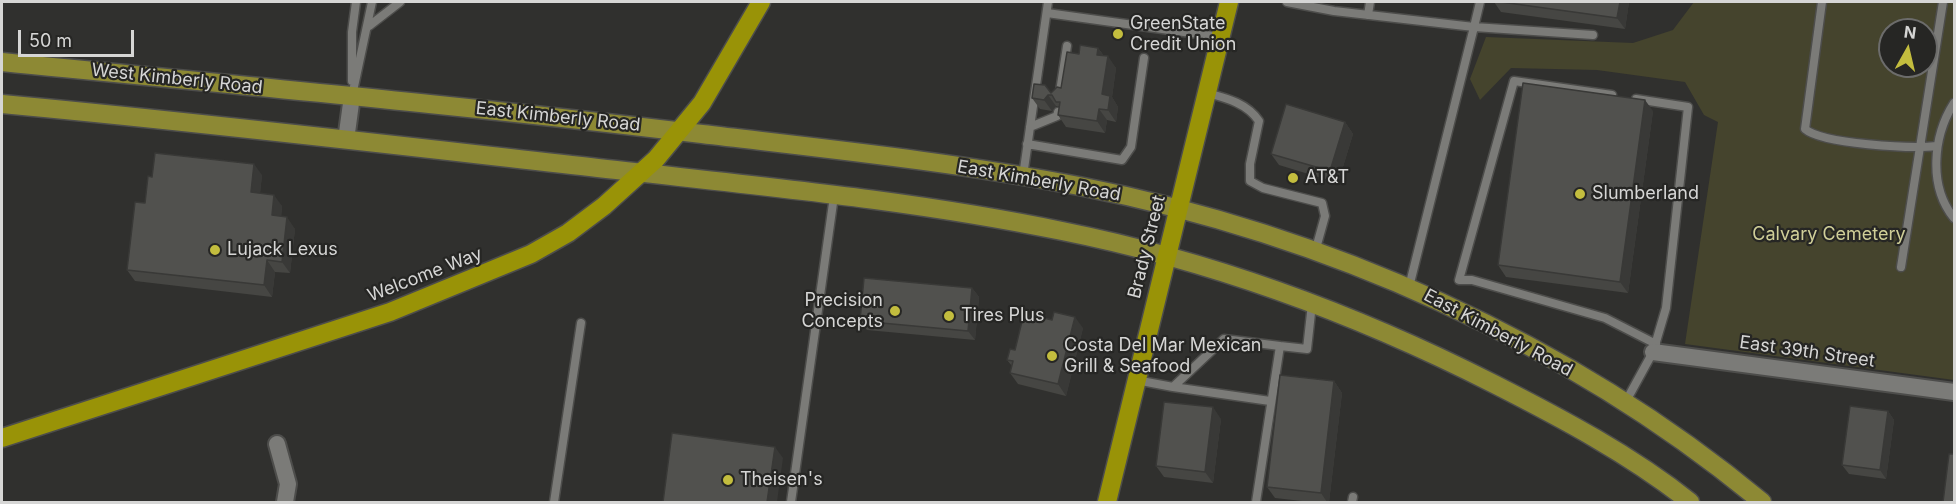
<!DOCTYPE html>
<style>
body{margin:0}
#map{position:relative;width:1956px;height:504px;overflow:hidden;background:#30302e;font-family:Inter,sans-serif}
canvas{display:block}
.frame{position:absolute;inset:0;border:3px solid #d6d6d5;pointer-events:none}
.north{position:absolute;left:1878px;top:18px;width:60px;height:60px;box-sizing:border-box;background:#262624;border:2px solid #6c6c6b;border-radius:50%;rotate:8deg;font-size:16px;font-weight:700;line-height:24px;text-align:center;color:#d6d6d5}
.north::after{content:'';display:block;margin:auto;width:21px;height:27px;background:#c3bd3e;clip-path:polygon(50% 0,100% 100%,50% 72%,0 100%)}
.scale{position:absolute;left:18px;top:30px;width:116px;height:27px;box-sizing:border-box;border:3px solid #d6d6d5;border-top:0;padding-left:8px;font-size:18px;line-height:21px;white-space:nowrap;color:#d6d6d5;-webkit-text-stroke:4px #262624;paint-order:stroke}
</style>
<div id="map">
<canvas width="1956" height="504"></canvas>
<div class="frame"></div>
<div class="north">N</div>
<div class="scale">50 m</div>
</div>
<script>
const g = document.querySelector('canvas').getContext('2d');
g.lineJoin = 'round';
function fill(path, color) {
  g.fillStyle = color;
  g.fill(path, 'evenodd');
}
function trace(path, color, width, dash) {
  g.strokeStyle = color;
  g.lineWidth = width;
  g.lineCap = dash ? 'butt' : 'round';
  g.setLineDash(dash || []);
  g.stroke(path);
}
function drawText(font, color, halo, rows, align = 'center') {
  g.font = font + ' Inter,sans-serif';
  g.lineWidth = 4.5;
  g.setLineDash([]);
  g.textBaseline = 'middle';
  g.strokeStyle = halo;
  g.fillStyle = color;
  for (const [text, x, y, turn = 0] of rows) {
    g.save();
    g.translate(x, y);
    g.rotate((+turn || 0) * Math.PI / 180);
    g.textAlign = isNaN(turn) ? turn : align;
    if (halo) g.strokeText(text, 0, 0);
    g.fillText(text, 0, 0);
    g.restore();
  }
}
fill(new Path2D(`
 M 1694,2 L 1954,2 L 1954,380 L 1685,344 L 1718,122 L 1704,115 L 1685,82 L 1597,70 L 1511,68 L 1480,100 L 1470,79 L 1486,37 L 1633,43 L 1673,30 ZM 1890,30 L 1926,30 L 1926,66 L 1890,66 Z`), '#45442d');
const lane = new Path2D(`
 M 1287,2 L 1334,11 L 1474,27 L 1409,287
 M 1480,2 L 1474,27 L 1593,35
 M 1822,2 L 1805,129 C 1822,144 1912,149 1937,146
 M 1047,13 L 1220,37
 M 1368,15 L 1370,2
 M 369,26 L 400,2
 M 352,81 L 352,32 L 356,2
 M 1207,93 C 1226,98 1247,103 1259,121 L 1250,164 L 1250,181 L 1263,188 L 1322,203 L 1325,216 L 1315,252
 M 1612,95 L 1514,81 L 1459,280 L 1472,280 L 1605,318 L 1656,344
 M 352,96 L 372,2
 M 1059,98 L 1067,46
 M 1954,103 C 1933,136 1928,186 1954,218
 M 1030,127 L 1057,116 L 1058,112
 M 1027,144 L 1122,160 L 1131,147 L 1144,58
 M 1023,176 L 1048,2
 M 1901,267 L 1943,2
 M 1136,380 L 1173,387
 M 1270,401 L 1173,387 L 1224,339 L 1280,346
 M 1625,403 L 1653,352 L 1666,308 L 1688,107 L 1636,99
 M 554,502 L 581,323
 M 791,502 L 834,196
 M 1256,502 L 1280,346 L 1307,349 L 1312,304
 M 1352,502 L 1353,497`);
const street = new Path2D(`
 M 346,140 L 352,96
 M 1653,352 L 1954,392
 M 277,444 L 288,484 L 285,502`);
const primary = new Path2D(`
 M 2,62 C 235,85 469,106 702,134 C 828,149 955,162 1079,186 C 1325,234 1569,342 1762,502
 M 2,104 C 198,122 394,145 590,167 C 747,185 907,199 1062,231 C 1212,261 1358,315 1494,384 C 1561,418 1631,455 1690,502`);
const highway = new Path2D(`
 M 2,438 L 390,312 L 531,254 L 568,233 L 604,206 L 656,159 L 702,103 L 761,2
 M 1107,502 L 1229,2`);
trace(lane, '#4d4d4b', 11);
trace(street, '#4d4d4b', 20);
trace(primary, '#4d4d4b', 21);
trace(highway, '#4d4d4b', 21);
trace(lane, '#7b7b78', 8);
trace(street, '#7b7b78', 16);
trace(primary, '#8d8934', 18);
trace(highway, '#999307', 18);
fill(new Path2D(`
 M 1494,2 L 1629,2 L 1625,29 L 1501,12 Z
 M 1098,48 L 1104,56 L 1116,68 L 1112,97 L 1118,107 L 1116,122 L 1107,120 L 1105,133 L 1066,127 L 1058,115 L 1059,106 L 1056,106 L 1052,111 L 1040,109 L 1032,98 L 1051,93 L 1061,88 L 1079,54 Z
 M 1653,111 L 1628,293 L 1506,277 L 1498,265 Z
 M 1345,122 L 1353,134 L 1338,183 L 1279,165 L 1271,154 Z
 M 262,175 L 260,193 L 282,206 L 281,217 L 295,229 L 290,273 L 275,272 L 272,297 L 135,281 L 127,270 L 152,177 Z
 M 972,288 L 979,297 L 975,340 L 867,330 L 860,321 Z
 M 1083,328 L 1066,396 L 1018,384 L 1010,373 L 1012,366 L 1007,360 L 1015,350 Z
 M 1334,381 L 1342,393 L 1329,502 L 1311,502 L 1275,498 L 1267,487 Z
 M 1888,411 L 1894,420 L 1886,479 L 1849,474 L 1842,465 Z
 M 1221,419 L 1213,483 L 1164,477 L 1156,466 Z`), '#464643');
fill(new Path2D(`
 M 1620,2 L 1629,2 L 1625,29 L 1617,18 Z
 M 1098,48 L 1106,59 L 1097,55 Z
 M 1108,56 L 1116,68 L 1112,97 L 1118,107 L 1116,122 L 1108,110 L 1102,94 Z
 M 1048,95 L 1056,106 L 1052,111 L 1044,100 Z
 M 1645,100 L 1653,111 L 1628,293 L 1620,282 Z
 M 1099,109 L 1107,120 L 1105,133 L 1097,121 Z
 M 1345,122 L 1353,134 L 1338,183 L 1330,171 Z
 M 254,164 L 262,175 L 259,203 L 251,192 Z
 M 274,195 L 282,206 L 280,227 L 272,215 Z
 M 287,217 L 295,229 L 290,273 L 282,262 Z
 M 267,260 L 275,272 L 272,297 L 264,285 Z
 M 972,288 L 979,297 L 975,340 L 968,331 Z
 M 1075,317 L 1083,328 L 1066,396 L 1058,384 Z
 M 1334,381 L 1342,393 L 1329,502 L 1327,502 L 1321,493 Z
 M 1213,407 L 1221,419 L 1213,483 L 1205,472 Z
 M 1888,411 L 1894,420 L 1886,479 L 1880,470 Z
 M 775,447 L 783,458 L 777,502 L 767,502 Z`), '#393937');
const building = new Path2D(`
 M 1501,2 L 1620,2 L 1617,18 Z
 M 1080,45 L 1098,48 L 1097,55 L 1108,56 L 1102,94 L 1110,96 L 1108,110 L 1099,109 L 1097,121 L 1058,115 L 1060,102 L 1056,102 L 1052,95 L 1048,95 L 1044,100 L 1032,98 L 1034,84 L 1045,85 L 1051,93 L 1057,87 L 1061,88 L 1067,52 L 1079,54 Z
 M 1523,83 L 1645,100 L 1620,282 L 1498,265 Z
 M 1286,104 L 1345,122 L 1330,171 L 1271,154 Z
 M 155,153 L 254,164 L 251,192 L 274,195 L 272,215 L 287,217 L 282,262 L 267,260 L 264,285 L 127,270 L 135,202 L 145,203 L 148,176 L 152,177 Z
 M 864,278 L 972,288 L 968,331 L 860,321 Z
 M 1054,312 L 1075,317 L 1058,384 L 1010,373 L 1013,361 L 1007,360 L 1010,349 L 1015,350 L 1024,313 L 1052,320 Z
 M 1280,375 L 1334,381 L 1321,493 L 1267,487 Z
 M 1164,402 L 1213,407 L 1205,472 L 1156,466 Z
 M 1850,406 L 1888,411 L 1880,470 L 1842,465 Z
 M 672,433 L 775,447 L 767,502 L 663,502 Z
 M 1949,454 L 1954,454 L 1954,502 L 1943,502 Z`);
fill(building, '#51514e');
trace(building, '#393937', 1.5);
for (const [x, y, r, color] of [
 [1118,34,6,"#c3bd3e"],
 [1293,178,6,"#c3bd3e"],
 [1580,194,6,"#c3bd3e"],
 [215,250,6,"#c3bd3e"],
 [895,311,6,"#c3bd3e"],
 [949,316,6,"#c3bd3e"],
 [1052,356,6,"#c3bd3e"],
 [728,480,6,"#c3bd3e"]
]) {
  const dot = new Path2D();
  dot.arc(x, y, r, 0, 2 * Math.PI);
  g.fillStyle = color;
  g.fill(dot);
  trace(dot, '#262624', 2);
}
drawText('18px', '#d6d6d5', '#262624', [
 ["GreenState",1130,24],
 ["Credit Union",1130,45],
 ["AT&T",1305,178],
 ["Slumberland",1592,194],
 ["Lujack Lexus",227,250],
 ["Precision",883,301,"right"],
 ["Concepts",883,322,"right"],
 ["Tires Plus",961,316],
 ["Costa Del Mar Mexican",1064,346],
 ["Grill & Seafood",1064,367],
 ["Theisen's",740,480]
], 'left');
drawText('18px', '#d6d6d5', '#262624', [
 ["West Kimberly Road",177,79,6],
 ["East Kimberly Road",558,117,6],
 ["East Kimberly Road",1039,181,10],
 ["Brady Street",1147,247,-76],
 ["Welcome Way",425,275,-21],
 ["East Kimberly Road",1498,333,28],
 ["East 39th Street",1807,352,8]
]);
drawText('18px', '#d0cf98', '#262624', [
 ["Calvary Cemetery",1829,235]
]);
</script>
